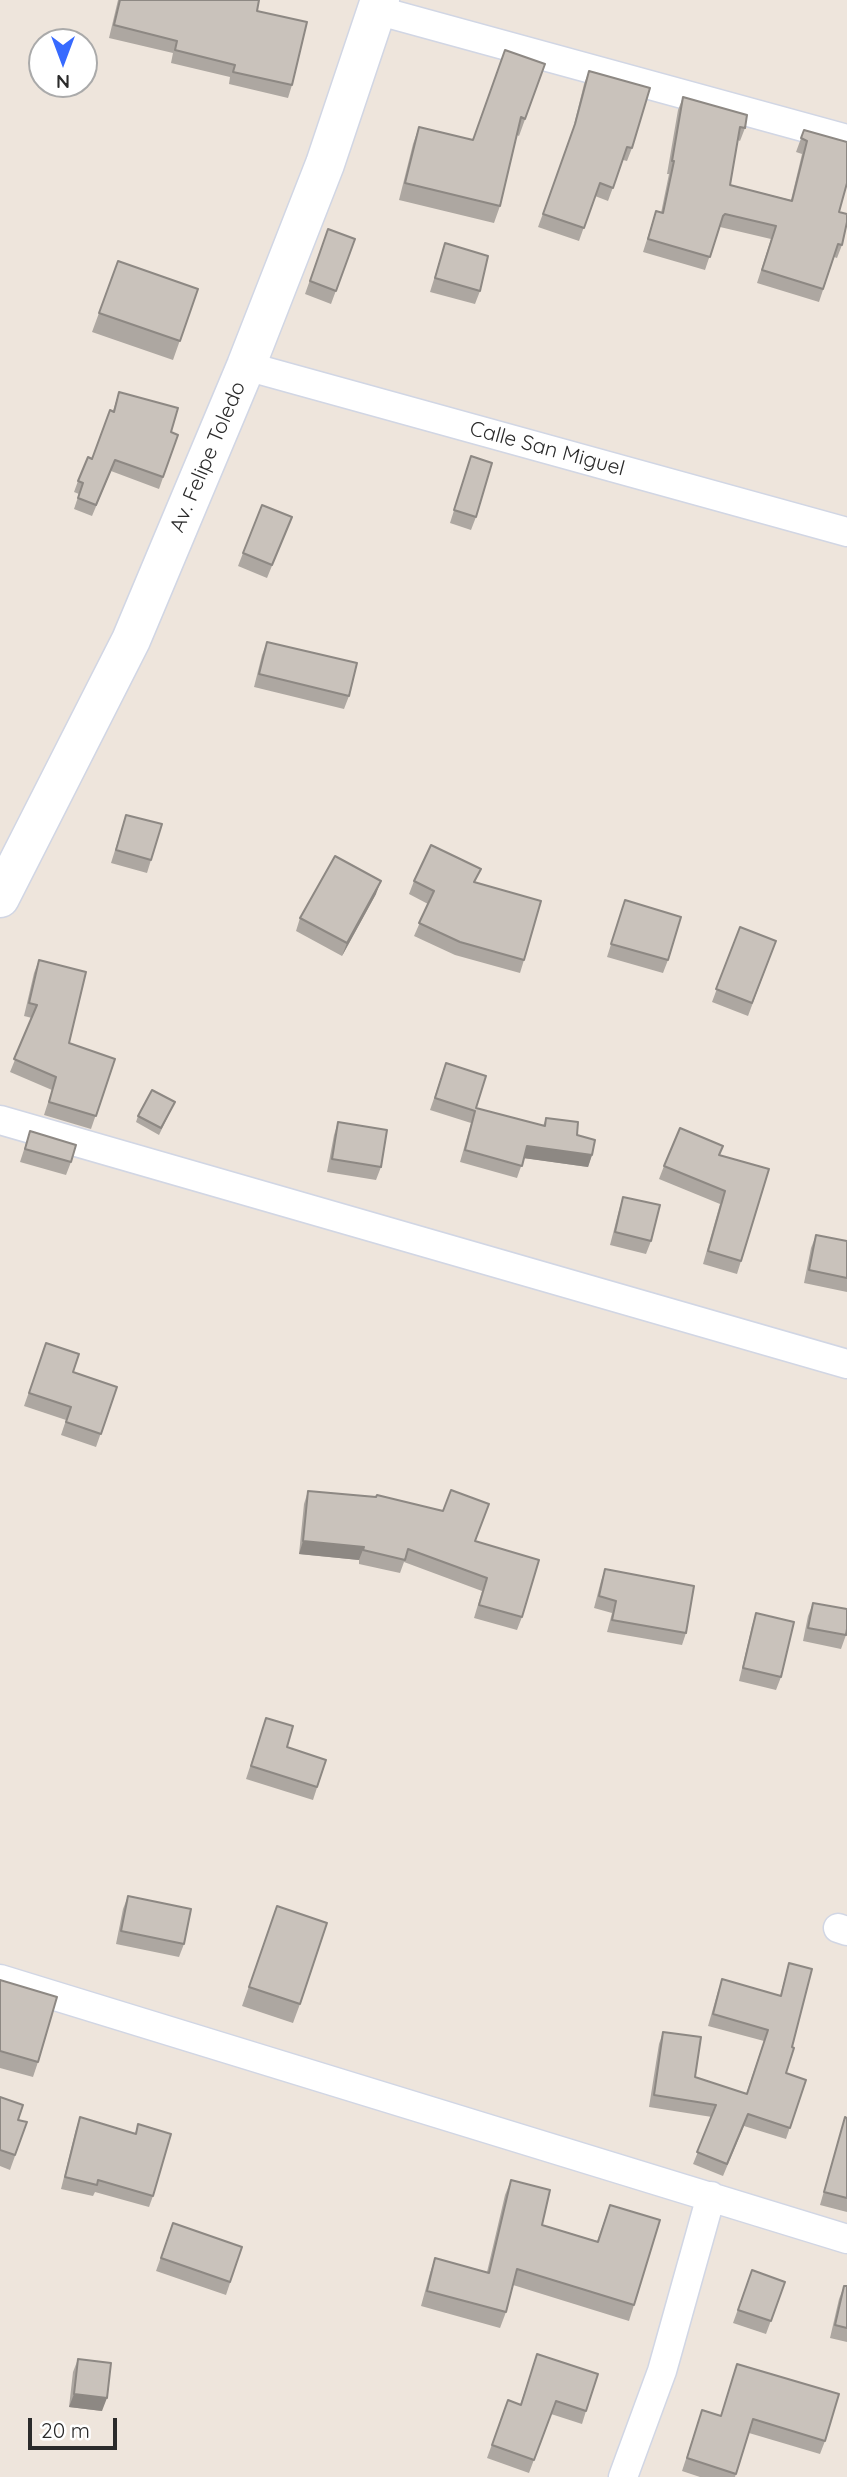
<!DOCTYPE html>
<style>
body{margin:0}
#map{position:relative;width:847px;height:2477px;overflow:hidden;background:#eee5dc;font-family:Quicksand,sans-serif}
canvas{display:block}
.north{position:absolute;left:28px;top:28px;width:70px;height:70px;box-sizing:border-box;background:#fff;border:2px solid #aaa;border-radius:50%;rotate:180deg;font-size:19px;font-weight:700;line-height:28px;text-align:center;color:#2b2b2b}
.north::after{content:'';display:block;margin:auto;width:24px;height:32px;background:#376aff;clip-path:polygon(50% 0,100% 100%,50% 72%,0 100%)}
.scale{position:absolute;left:28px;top:2418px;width:89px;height:32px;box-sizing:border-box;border:4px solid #2b2b2b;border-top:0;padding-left:9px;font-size:21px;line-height:24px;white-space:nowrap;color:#2b2b2b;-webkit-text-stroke:5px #fff;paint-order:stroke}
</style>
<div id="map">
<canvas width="847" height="2477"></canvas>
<div class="north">N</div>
<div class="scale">20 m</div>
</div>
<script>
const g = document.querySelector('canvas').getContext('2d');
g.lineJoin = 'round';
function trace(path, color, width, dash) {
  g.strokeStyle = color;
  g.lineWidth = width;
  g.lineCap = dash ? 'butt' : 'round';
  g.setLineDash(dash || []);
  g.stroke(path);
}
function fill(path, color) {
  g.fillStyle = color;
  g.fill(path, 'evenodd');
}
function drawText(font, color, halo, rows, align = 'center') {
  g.font = font + ' Quicksand,sans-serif';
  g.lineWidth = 5;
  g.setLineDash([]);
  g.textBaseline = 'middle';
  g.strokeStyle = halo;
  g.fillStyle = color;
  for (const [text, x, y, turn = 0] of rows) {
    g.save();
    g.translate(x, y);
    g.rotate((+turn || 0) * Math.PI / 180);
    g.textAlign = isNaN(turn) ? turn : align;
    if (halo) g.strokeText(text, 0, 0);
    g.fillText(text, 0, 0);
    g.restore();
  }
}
const minor = new Path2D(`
 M 376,10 L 847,139
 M 246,366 L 847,532
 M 0,1120 L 847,1364
 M 838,1928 L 847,1931
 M 0,1979 L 847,2239
 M 623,2477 L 662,2371 L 711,2196`);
const secondary = new Path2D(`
 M 0,898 L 131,640 L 246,366 L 325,164 L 380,0`);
trace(minor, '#d1d6e4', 31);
trace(secondary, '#d1d6e4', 41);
trace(minor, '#fff', 28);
trace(secondary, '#fff', 38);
fill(new Path2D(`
 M 118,0 L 184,0 L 257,11 L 292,85 L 288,98 L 229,84 L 230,77 L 171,63 L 173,53 L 109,38 Z
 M 545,64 L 519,136 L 517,135 L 500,206 L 494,223 L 399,200 L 413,144 L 419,127 L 473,140 Z
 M 589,71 L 632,148 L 627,161 L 623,160 L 608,201 L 595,196 L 579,241 L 538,227 L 571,137 L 584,84 Z
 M 683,97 L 745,128 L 740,141 L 738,140 L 730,185 L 791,200 L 802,154 L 796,152 L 804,130 L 839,212 L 842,245 L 837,258 L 834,257 L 819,302 L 757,283 L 771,239 L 720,227 L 719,228 L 705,270 L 643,252 L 656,211 L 661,213 L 669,174 L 667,174 L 678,110 Z
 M 328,229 L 355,239 L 331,304 L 305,294 Z
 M 445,243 L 480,291 L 475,304 L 430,292 Z
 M 118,261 L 198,289 L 173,360 L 92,332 Z
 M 119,392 L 171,432 L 178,435 L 159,489 L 111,471 L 92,516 L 74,509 L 79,494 L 74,492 L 78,481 L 92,459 L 113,411 Z
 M 471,456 L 476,517 L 471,530 L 450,523 Z
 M 292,517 L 267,578 L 238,566 L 243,553 Z
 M 267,642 L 349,696 L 344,709 L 254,687 L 262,655 Z
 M 126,815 L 151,860 L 147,873 L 111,863 Z
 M 414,881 L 476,882 L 524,960 L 520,973 L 455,955 L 414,936 L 428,904 L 409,894 Z
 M 376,894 L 342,956 L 296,931 L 300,918 Z
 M 625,900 L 668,960 L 663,973 L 607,957 Z
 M 740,927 L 776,941 L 748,1016 L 712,1002 Z
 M 39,960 L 69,1043 L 115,1059 L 91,1129 L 44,1115 L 52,1090 L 10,1072 L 32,1018 L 24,1016 L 34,973 Z
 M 446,1063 L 476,1108 L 543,1126 L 546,1118 L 577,1135 L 592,1155 L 588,1167 L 524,1158 L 517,1178 L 460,1162 L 471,1123 L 430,1110 Z
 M 175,1102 L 159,1135 L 136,1122 L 138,1116 Z
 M 338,1122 L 381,1167 L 376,1180 L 327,1172 L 334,1135 Z
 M 30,1131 L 71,1162 L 66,1175 L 20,1162 Z
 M 719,1155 L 741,1261 L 737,1274 L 703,1264 L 720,1204 L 659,1179 L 664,1166 Z
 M 623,1197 L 651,1241 L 646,1254 L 610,1245 L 619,1210 Z
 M 816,1235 L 847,1241 L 847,1292 L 804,1283 L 811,1248 Z
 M 46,1343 L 73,1372 L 117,1387 L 96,1447 L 61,1435 L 66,1420 L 24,1406 Z
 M 308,1491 L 476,1541 L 522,1617 L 517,1630 L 474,1618 L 482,1591 L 404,1562 L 400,1573 L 359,1564 L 359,1560 L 299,1554 L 304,1504 Z
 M 605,1569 L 686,1633 L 682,1645 L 607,1632 L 612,1613 L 594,1608 L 601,1581 Z
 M 813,1603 L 846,1635 L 841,1649 L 803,1641 L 808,1616 Z
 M 756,1613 L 781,1677 L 776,1690 L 739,1681 L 752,1626 Z
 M 266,1718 L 287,1747 L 326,1760 L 313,1800 L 246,1779 Z
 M 128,1896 L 184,1944 L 179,1957 L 116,1944 L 123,1909 Z
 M 277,1906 L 300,2004 L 293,2023 L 242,2006 Z
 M 789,1963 L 792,2047 L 786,2073 L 806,2080 L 786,2139 L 744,2126 L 723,2176 L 693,2164 L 712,2117 L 649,2107 L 659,2044 L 663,2032 L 695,2077 L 746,2094 L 764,2041 L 708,2026 L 718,1991 L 722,1979 L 780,1996 Z
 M 0,1980 L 38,2062 L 33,2077 L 0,2068 Z
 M 0,2097 L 18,2120 L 27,2122 L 10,2170 L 0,2166 Z
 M 80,2117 L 135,2134 L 138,2124 L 153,2196 L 149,2207 L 95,2192 L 93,2196 L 61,2189 L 76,2129 Z
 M 845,2117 L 847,2118 L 847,2212 L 820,2205 Z
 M 511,2180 L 542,2225 L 597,2241 L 610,2205 L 634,2305 L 629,2321 L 513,2285 L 506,2312 L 500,2328 L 421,2306 L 430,2273 L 435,2258 L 487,2272 L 505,2195 Z
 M 173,2223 L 242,2247 L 226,2295 L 156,2271 Z
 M 752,2270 L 785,2282 L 766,2334 L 733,2323 Z
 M 844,2286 L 847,2286 L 847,2342 L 830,2338 L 839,2299 Z
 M 78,2359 L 102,2411 L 69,2407 L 73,2372 Z
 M 737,2364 L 825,2441 L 820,2454 L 749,2433 L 735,2477 L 700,2477 L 682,2471 L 702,2410 L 721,2416 Z
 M 533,2367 L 586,2411 L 582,2424 L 551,2414 L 529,2473 L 487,2458 L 508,2400 L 520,2405 Z`), '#ada7a1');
fill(new Path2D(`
 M 381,881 L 376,894 L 342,956 L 347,943 Z
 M 527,1146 L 592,1155 L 588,1167 L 523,1158 Z
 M 303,1541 L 364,1547 L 359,1560 L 299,1554 Z
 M 74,2394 L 107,2398 L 102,2411 L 69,2407 Z`), '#8d8883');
const building = new Path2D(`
 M 120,0 L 259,0 L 257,11 L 307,22 L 292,85 L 233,72 L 235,65 L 175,50 L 177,41 L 114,25 Z
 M 505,50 L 545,64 L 525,119 L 521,117 L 500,206 L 405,183 L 419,127 L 473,140 Z
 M 589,71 L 650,88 L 632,148 L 627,147 L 613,188 L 600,183 L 584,228 L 543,214 L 575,124 Z
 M 683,97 L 747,115 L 745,128 L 740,127 L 730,185 L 792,201 L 807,141 L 801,138 L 804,130 L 847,142 L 847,183 L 839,212 L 847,214 L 847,222 L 842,245 L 838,244 L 823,289 L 762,270 L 776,226 L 725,214 L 723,216 L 710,257 L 648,239 L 656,211 L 663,213 L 674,161 L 672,161 Z
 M 328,229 L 355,239 L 336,291 L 310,281 Z
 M 445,243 L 488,256 L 480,291 L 435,278 Z
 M 118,261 L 198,289 L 180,341 L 99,313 Z
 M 119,392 L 178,408 L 171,432 L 178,435 L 163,477 L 115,460 L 96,505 L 78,498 L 83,483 L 78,481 L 88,457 L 92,459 L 110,410 L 114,412 Z
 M 471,456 L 492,463 L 476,517 L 454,510 Z
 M 262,505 L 292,517 L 272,565 L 243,553 Z
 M 267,642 L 357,663 L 349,696 L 259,674 Z
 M 126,815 L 162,824 L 151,860 L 116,850 Z
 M 431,845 L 481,869 L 474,882 L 541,901 L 524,960 L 460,942 L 419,923 L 434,891 L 414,881 Z
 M 335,856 L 381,881 L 347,943 L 300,918 Z
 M 625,900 L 681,917 L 668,960 L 611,944 Z
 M 740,927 L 776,941 L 752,1003 L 716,989 Z
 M 39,960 L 86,972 L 69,1043 L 115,1059 L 96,1116 L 49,1102 L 56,1077 L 14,1059 L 37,1005 L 29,1003 Z
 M 446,1063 L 486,1076 L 476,1108 L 545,1126 L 546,1118 L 578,1122 L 577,1135 L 595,1140 L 592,1155 L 527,1146 L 522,1166 L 465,1150 L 475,1111 L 435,1098 Z
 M 152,1090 L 175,1102 L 161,1128 L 138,1116 Z
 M 338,1122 L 387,1130 L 381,1167 L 332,1159 Z
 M 680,1128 L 723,1146 L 719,1155 L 769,1169 L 741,1261 L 708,1251 L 725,1191 L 664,1166 Z
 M 30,1131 L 76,1145 L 71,1162 L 25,1149 Z
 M 623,1197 L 660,1205 L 651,1241 L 615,1232 Z
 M 816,1235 L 847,1241 L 847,1278 L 809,1270 Z
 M 46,1343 L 79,1354 L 73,1372 L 117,1387 L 101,1434 L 66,1422 L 71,1407 L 29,1393 Z
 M 451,1490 L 489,1504 L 475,1541 L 539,1560 L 522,1617 L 479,1605 L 487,1578 L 408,1549 L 405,1560 L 363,1550 L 364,1547 L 303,1541 L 308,1491 L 376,1497 L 377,1495 L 443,1511 Z
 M 605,1569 L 694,1586 L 686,1633 L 612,1620 L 616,1601 L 599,1596 Z
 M 813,1603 L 847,1609 L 847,1629 L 846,1635 L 808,1628 Z
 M 756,1613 L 794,1622 L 781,1677 L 743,1668 Z
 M 266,1718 L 293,1726 L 287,1747 L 326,1760 L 317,1787 L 251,1766 Z
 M 128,1896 L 191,1909 L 184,1944 L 121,1931 Z
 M 277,1906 L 327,1923 L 300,2004 L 249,1987 Z
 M 789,1963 L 812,1969 L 792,2047 L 794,2048 L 786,2073 L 806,2080 L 790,2128 L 748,2114 L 727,2164 L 697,2152 L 716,2105 L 654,2095 L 663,2032 L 701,2037 L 695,2077 L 747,2094 L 768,2030 L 713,2014 L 722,1979 L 781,1996 Z
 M 0,1980 L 57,1997 L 38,2062 L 0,2051 Z
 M 0,2097 L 23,2105 L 18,2120 L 27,2122 L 15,2155 L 0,2150 Z
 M 80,2117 L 136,2134 L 138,2124 L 171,2134 L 153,2196 L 98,2180 L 97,2185 L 65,2177 Z
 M 845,2117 L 847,2118 L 847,2198 L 824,2192 Z
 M 511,2180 L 550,2190 L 542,2225 L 598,2242 L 610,2205 L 660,2220 L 634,2305 L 517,2269 L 506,2312 L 427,2291 L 435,2258 L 489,2273 Z
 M 173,2223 L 242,2247 L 230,2282 L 161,2258 Z
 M 752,2270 L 785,2282 L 771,2321 L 738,2310 Z
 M 844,2286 L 847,2286 L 847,2328 L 835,2325 Z
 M 537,2354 L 598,2374 L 586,2411 L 556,2401 L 534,2460 L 492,2445 L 508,2400 L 521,2405 Z
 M 78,2359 L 111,2363 L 107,2398 L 74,2394 Z
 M 737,2364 L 839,2394 L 825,2441 L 753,2419 L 736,2474 L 687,2458 L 702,2410 L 721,2416 Z`);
fill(building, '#c9c2bb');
trace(building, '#8d8883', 2);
drawText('21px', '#2b2b2b', '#fff', [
 ["Calle San Miguel",547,449,15],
 ["Av. Felipe Toledo",208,457,-67]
]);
</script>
